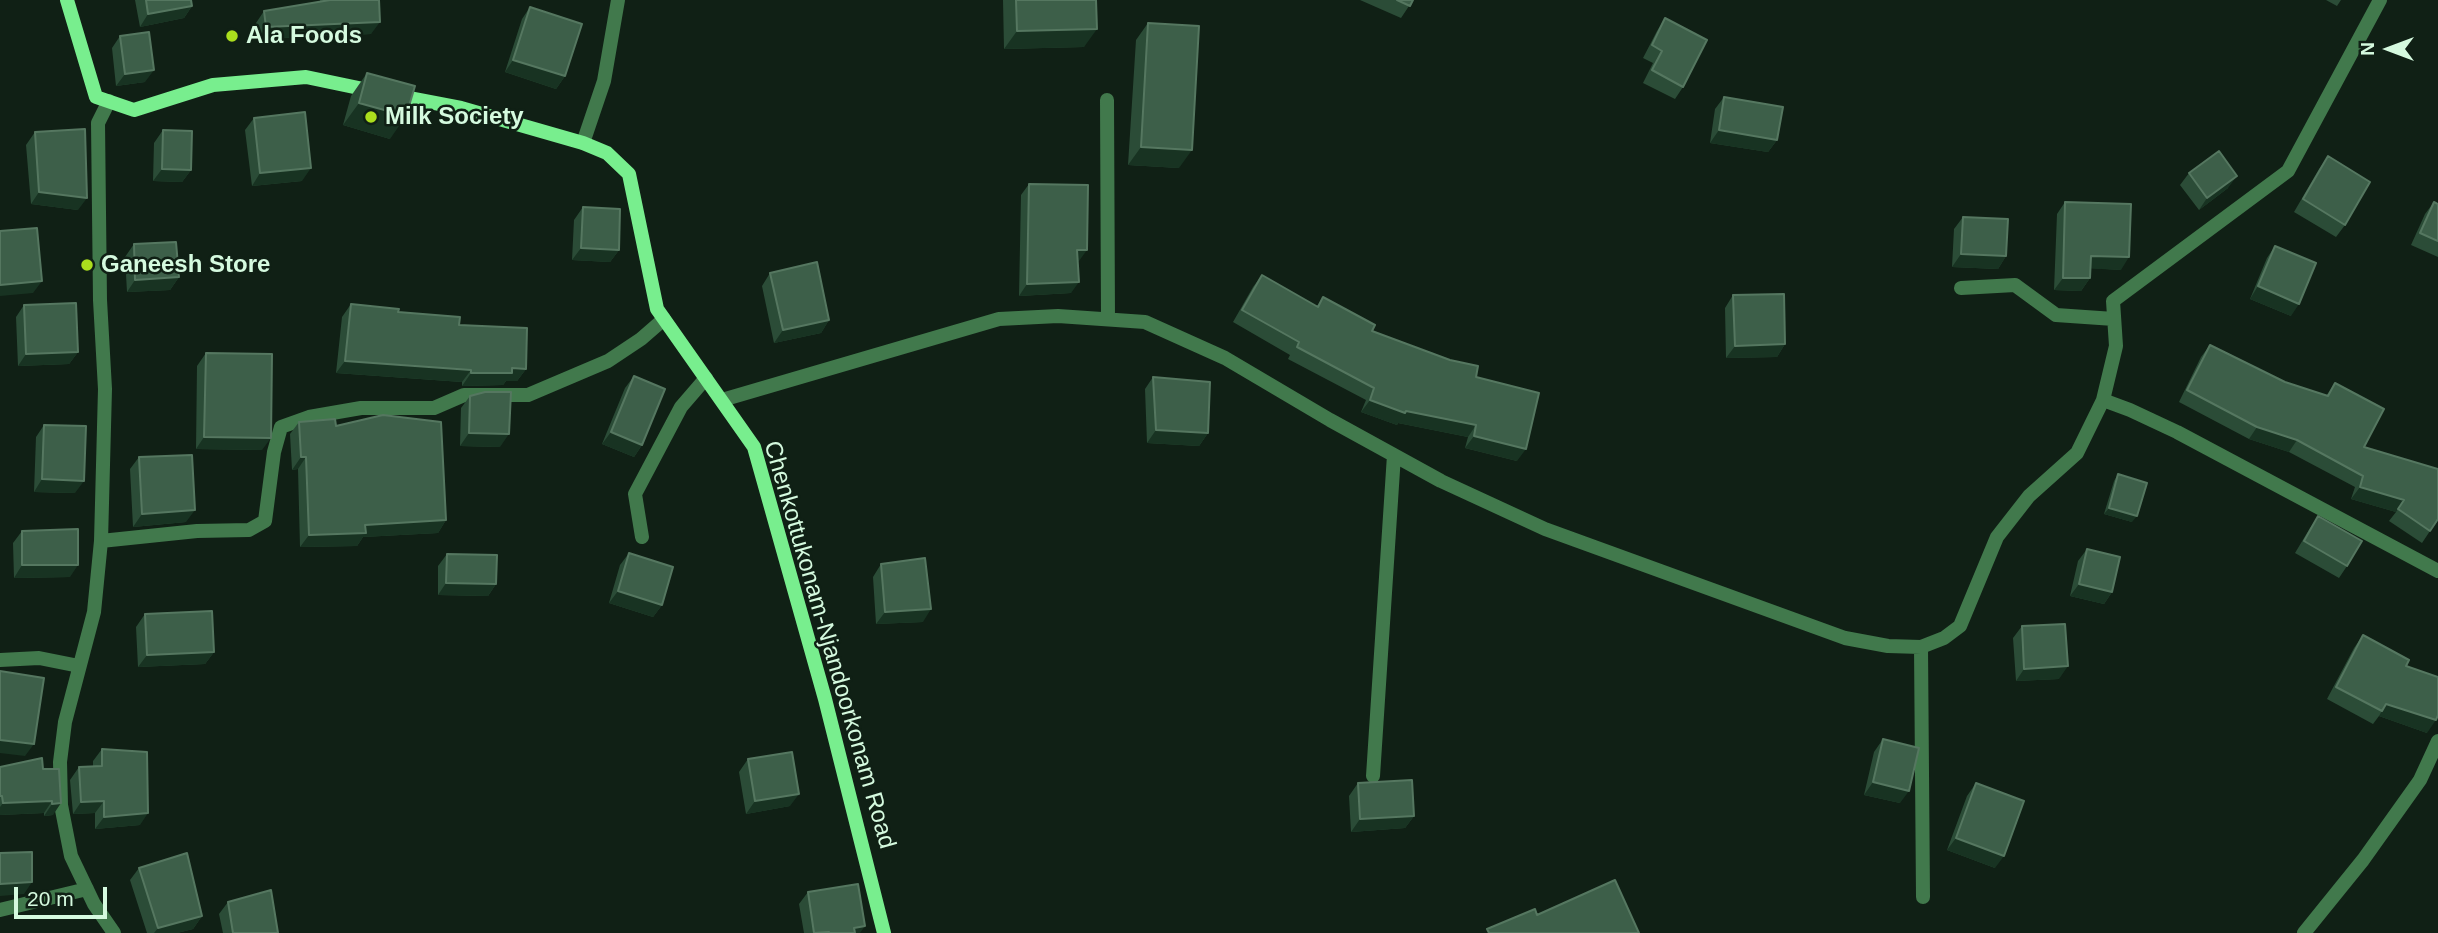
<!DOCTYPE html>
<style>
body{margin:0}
#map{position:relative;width:2438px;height:933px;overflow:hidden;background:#102015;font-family:Arial,sans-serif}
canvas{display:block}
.north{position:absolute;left:2354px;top:14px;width:70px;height:70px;-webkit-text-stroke:5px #102015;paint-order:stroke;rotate:270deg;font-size:19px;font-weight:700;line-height:28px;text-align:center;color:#d5fadf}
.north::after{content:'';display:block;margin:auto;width:24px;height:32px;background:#d5fadf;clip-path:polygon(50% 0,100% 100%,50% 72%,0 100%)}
.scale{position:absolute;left:14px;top:887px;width:93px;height:32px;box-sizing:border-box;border:4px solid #d5fadf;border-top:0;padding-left:9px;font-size:21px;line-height:24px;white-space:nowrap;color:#d5fadf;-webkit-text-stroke:5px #102015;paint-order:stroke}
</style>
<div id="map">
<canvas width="2438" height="933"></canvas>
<div class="north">N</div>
<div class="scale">20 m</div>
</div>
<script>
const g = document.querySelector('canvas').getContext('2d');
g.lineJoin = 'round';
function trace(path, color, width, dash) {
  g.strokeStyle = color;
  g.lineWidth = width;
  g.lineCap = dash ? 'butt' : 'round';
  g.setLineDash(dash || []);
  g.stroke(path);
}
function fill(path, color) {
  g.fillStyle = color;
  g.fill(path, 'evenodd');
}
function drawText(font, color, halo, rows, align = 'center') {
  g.font = font + ' Arial,sans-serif';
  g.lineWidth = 5;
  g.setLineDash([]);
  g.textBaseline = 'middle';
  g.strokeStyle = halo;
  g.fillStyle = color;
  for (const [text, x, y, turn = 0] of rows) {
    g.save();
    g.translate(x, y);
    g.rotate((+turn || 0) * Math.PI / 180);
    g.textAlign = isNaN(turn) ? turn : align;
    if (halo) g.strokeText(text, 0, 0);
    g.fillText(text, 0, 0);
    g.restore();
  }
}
trace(new Path2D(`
 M 1107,100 L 1108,319
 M 109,101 L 98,123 L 100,300 L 105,389 L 101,541 L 94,612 L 65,722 L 60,762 L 61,805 L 71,856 L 94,904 L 114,933
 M 583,143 L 604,81 L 618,0
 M 1961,288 L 2015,285 L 2056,315 L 2114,319
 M 722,400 L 999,319 L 1058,316 L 1145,322 L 1225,358 L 1330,420 L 1441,481 L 1545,529 L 1845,638 L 1888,646 L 1921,647 L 1944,638 L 1960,626 L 1997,537 L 2029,496 L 2077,453 L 2103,400 L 2130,410 L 2177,432 L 2438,571
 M 2103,400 L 2116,346 L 2113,301 L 2288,171 L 2380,0
 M 642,537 L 635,494 L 681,407 L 706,378
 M 101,541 L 197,531 L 249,530 L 265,521 L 274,452 L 281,427 L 309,417 L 361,408 L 434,408 L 464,395 L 528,395 L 608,361 L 641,339 L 664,319
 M 1921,647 L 1923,897
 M 0,660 L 39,658 L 79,666
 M 1373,776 L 1394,455
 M 0,910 L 87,889
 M 2304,933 L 2363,860 L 2420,780 L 2438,741`), '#41794c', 14);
trace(new Path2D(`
 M 67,0 L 96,97 L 134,110 L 213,85 L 306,77 L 373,91
 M 393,95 L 461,108 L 583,143 L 607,153 L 629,174 L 657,309 L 754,447 L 825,699 L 884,933`), '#78ee8e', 14);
fill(new Path2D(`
 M 135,0 L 191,0 L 192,6 L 184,18 L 140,27 Z
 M 320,0 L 379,0 L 371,34 L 258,39 L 256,23 L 264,11 L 320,2 Z
 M 1003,0 L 1096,0 L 1084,47 L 1004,49 Z
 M 1360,0 L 1413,0 L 1401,18 Z
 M 2326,0 L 2341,0 L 2337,6 Z
 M 530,7 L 565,76 L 556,89 L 505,72 L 522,19 Z
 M 1665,18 L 1683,87 L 1675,99 L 1643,83 L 1653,63 L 1643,58 L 1657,31 Z
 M 1148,23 L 1179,168 L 1128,165 L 1136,40 Z
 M 120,36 L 145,82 L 116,86 L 112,48 Z
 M 367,73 L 390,139 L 343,125 L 351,96 Z
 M 1724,97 L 1777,140 L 1768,152 L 1710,143 L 1715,109 Z
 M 254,118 L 302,181 L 252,186 L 245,130 Z
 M 163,130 L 191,170 L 182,182 L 153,181 L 154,143 Z
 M 35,132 L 78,210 L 31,204 L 26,145 Z
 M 2328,156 L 2345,225 L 2336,237 L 2294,212 L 2319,169 Z
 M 2189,173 L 2228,188 L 2199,210 L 2180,185 Z
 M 1029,184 L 1079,261 L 1077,261 L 1071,293 L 1019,296 L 1021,195 Z
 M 2065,202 L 2121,270 L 2090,268 L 2090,278 L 2081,291 L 2054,290 L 2057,214 Z
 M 2434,202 L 2438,204 L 2438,257 L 2411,245 L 2425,214 Z
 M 583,207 L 619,250 L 610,262 L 572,260 L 574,220 Z
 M 1963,217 L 2006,256 L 1998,269 L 1952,267 L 1954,229 Z
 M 134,244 L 179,277 L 170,290 L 127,292 L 125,257 Z
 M 2275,246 L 2291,316 L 2250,299 L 2267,258 Z
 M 770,273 L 829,320 L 821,333 L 774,343 L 762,286 Z
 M 1262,275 L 1317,306 L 1323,297 L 1372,331 L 1476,377 L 1517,461 L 1465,448 L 1468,437 L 1398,423 L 1397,425 L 1361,412 L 1366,400 L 1288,359 L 1290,355 L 1233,322 L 1253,287 Z
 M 1733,295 L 1785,344 L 1777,357 L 1726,358 L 1725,308 Z
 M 351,304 L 398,312 L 459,325 L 526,369 L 517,381 L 506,381 L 503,385 L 462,386 L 462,382 L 336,373 L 342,317 Z
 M 24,305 L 78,352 L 69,364 L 18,366 L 16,317 Z
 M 2210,345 L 2285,382 L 2326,396 L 2335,383 L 2364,447 L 2438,519 L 2422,543 L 2389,521 L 2396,512 L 2351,499 L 2355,487 L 2289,452 L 2249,439 L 2179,402 L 2201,357 Z
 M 206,353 L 262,450 L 196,449 L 197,366 Z
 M 634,376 L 642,445 L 634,457 L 602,444 L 625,388 Z
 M 1153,377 L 1208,433 L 1199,446 L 1147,443 L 1145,389 Z
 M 470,396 L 500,447 L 460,446 L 461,408 Z
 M 299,422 L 336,426 L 446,520 L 438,533 L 363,537 L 357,546 L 300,547 L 298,469 L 292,470 L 290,434 Z
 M 44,425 L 75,493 L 34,492 L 36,437 Z
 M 139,457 L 186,522 L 133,527 L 130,469 Z
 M 2118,474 L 2132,522 L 2104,514 L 2114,481 Z
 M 2318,516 L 2347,566 L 2339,578 L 2295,553 L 2310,528 Z
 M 22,531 L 70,577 L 14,578 L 13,543 Z
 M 2087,549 L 2112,592 L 2104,604 L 2070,596 L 2078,561 Z
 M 629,553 L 662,605 L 653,617 L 609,603 L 620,565 Z
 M 447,554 L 496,584 L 488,596 L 438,595 L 438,566 Z
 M 881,564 L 923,622 L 876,624 L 873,577 Z
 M 145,614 L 214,652 L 205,664 L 138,667 L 136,627 Z
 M 2022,626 L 2059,679 L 2016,681 L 2013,638 Z
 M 2363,635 L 2406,666 L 2427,733 L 2379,716 L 2373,724 L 2327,699 L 2354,648 Z
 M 1883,739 L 1900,803 L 1864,795 L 1874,752 Z
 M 102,749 L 140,825 L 95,829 L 95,813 L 73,814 L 70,780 L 79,767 L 93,766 L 93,761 Z
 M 748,759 L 790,806 L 746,814 L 739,772 Z
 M 0,767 L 43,769 L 59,769 L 53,815 L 44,816 L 44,813 L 0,815 Z
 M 1358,783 L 1414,816 L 1405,828 L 1351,832 L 1349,796 Z
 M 1976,783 L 1995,868 L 1947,850 L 1967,796 Z
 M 139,868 L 202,916 L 193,929 L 177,933 L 147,933 L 130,880 Z
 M 808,892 L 860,933 L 804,933 L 799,904 Z
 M 228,902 L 278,933 L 223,933 L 219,914 Z`), '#2b4c37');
fill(new Path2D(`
 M 192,6 L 184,18 L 140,27 L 148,14 Z
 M 380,22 L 371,34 L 258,39 L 266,27 Z
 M 1097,29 L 1084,47 L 1004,49 L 1017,31 Z
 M 513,60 L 565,76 L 556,89 L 505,72 Z
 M 154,70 L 145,82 L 116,86 L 125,74 Z
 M 359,103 L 406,116 L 390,139 L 343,125 Z
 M 1719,130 L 1777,140 L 1768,152 L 1710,143 Z
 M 1141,147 L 1192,150 L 1179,168 L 1128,165 Z
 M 311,168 L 302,181 L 252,186 L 260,173 Z
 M 162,169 L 191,170 L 182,182 L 153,181 Z
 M 2237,176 L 2228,188 L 2199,210 L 2207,198 Z
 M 39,192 L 87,198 L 78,210 L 31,204 Z
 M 581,248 L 619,250 L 610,262 L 572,260 Z
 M 1077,250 L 1087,250 L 1079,261 L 1069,261 Z
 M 1961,254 L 2006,256 L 1998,269 L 1952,267 Z
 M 2091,256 L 2129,257 L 2121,270 L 2082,268 Z
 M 179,277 L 170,290 L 127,292 L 135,280 Z
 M 2063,278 L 2090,278 L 2081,291 L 2054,290 Z
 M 42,281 L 33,293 L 0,296 L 0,285 Z
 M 1079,282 L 1071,293 L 1019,296 L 1027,284 Z
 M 2258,286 L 2299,304 L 2291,316 L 2250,299 Z
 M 829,320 L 821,333 L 774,343 L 783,330 Z
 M 1785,344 L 1777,357 L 1726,358 L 1735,346 Z
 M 78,352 L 69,364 L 18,366 L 26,354 Z
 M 345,361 L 471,370 L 462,382 L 336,373 Z
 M 512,368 L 526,369 L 517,381 L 506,381 L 503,385 L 462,386 L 471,373 Z
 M 1370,400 L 1476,425 L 1468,437 L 1398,423 L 1397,425 L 1361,412 Z
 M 2257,427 L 2297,440 L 2289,452 L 2249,439 Z
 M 1156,430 L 1208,433 L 1199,446 L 1147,443 Z
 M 611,432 L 642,445 L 634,457 L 602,444 Z
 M 469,433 L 509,434 L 500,447 L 460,446 Z
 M 1474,436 L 1526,449 L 1517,461 L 1465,448 Z
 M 204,437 L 271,438 L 262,450 L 196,449 Z
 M 301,457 L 306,457 L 298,469 L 292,470 Z
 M 42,479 L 84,481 L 75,493 L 34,492 Z
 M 2360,487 L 2404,500 L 2396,512 L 2351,499 Z
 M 2109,508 L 2137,516 L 2132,522 L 2104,514 Z
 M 195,510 L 186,522 L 133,527 L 142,514 Z
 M 446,520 L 438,533 L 363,537 L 357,546 L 300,547 L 309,535 L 365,525 Z
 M 22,565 L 78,565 L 70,577 L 14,578 Z
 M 446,583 L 496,584 L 488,596 L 438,595 Z
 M 2079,584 L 2112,592 L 2104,604 L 2070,596 Z
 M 618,591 L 662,605 L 653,617 L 609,603 Z
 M 931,609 L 923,622 L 876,624 L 885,612 Z
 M 214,652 L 205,664 L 138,667 L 147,655 Z
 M 2068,666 L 2059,679 L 2016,681 L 2024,669 Z
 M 2386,704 L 2436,720 L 2427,733 L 2379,716 Z
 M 0,740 L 34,744 L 25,756 L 0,753 Z
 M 1873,782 L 1909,791 L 1900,803 L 1864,795 Z
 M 799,794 L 790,806 L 746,814 L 755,801 Z
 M 52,801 L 44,813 L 0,815 L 0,807 L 3,803 Z
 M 104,801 L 95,813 L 73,814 L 81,802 Z
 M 61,803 L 53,815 L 44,816 L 52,804 Z
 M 148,813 L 140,825 L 95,829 L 104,817 Z
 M 1414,816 L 1405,828 L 1351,832 L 1360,819 Z
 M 1956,838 L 2004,856 L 1995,868 L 1947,850 Z
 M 32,882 L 24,894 L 0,896 L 0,884 Z
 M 202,916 L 193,929 L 177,933 L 154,933 L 158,928 Z
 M 865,926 L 860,933 L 851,933 L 854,928 Z`), '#183322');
const building = new Path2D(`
 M 146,0 L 191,0 L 192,6 L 148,14 Z
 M 330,0 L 379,0 L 380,22 L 266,27 L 264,11 Z
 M 1016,0 L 1096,0 L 1097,29 L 1017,31 Z
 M 1397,0 L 1413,0 L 1410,6 Z
 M 530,7 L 582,24 L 565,76 L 513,60 Z
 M 1665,18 L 1707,40 L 1683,87 L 1652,70 L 1662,51 L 1652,45 Z
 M 1148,23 L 1199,26 L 1192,150 L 1141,147 Z
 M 149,32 L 154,70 L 125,74 L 120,36 Z
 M 367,73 L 415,86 L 406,116 L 359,103 Z
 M 1724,97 L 1783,107 L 1777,140 L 1719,130 Z
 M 305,112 L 311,168 L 260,173 L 254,118 Z
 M 85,129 L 87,198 L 39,192 L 35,132 Z
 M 163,130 L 192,131 L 191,170 L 162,169 Z
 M 2219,151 L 2237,176 L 2207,198 L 2189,173 Z
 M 2328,156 L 2370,182 L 2345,225 L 2303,199 Z
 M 1029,184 L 1088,185 L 1087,250 L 1077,250 L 1079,282 L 1027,284 Z
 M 2065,202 L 2131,204 L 2129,257 L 2091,256 L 2090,278 L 2063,278 Z
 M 2434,202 L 2438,204 L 2438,241 L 2420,233 Z
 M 583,207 L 620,209 L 619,250 L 581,248 Z
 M 1963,217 L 2008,219 L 2006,256 L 1961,254 Z
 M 37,228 L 42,281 L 0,285 L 0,231 Z
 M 176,242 L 179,277 L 135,280 L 134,244 Z
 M 2275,246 L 2316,263 L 2299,304 L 2258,286 Z
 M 817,262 L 829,320 L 783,330 L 770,273 Z
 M 1262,275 L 1318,307 L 1323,297 L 1375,325 L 1372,331 L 1450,360 L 1478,366 L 1476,377 L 1539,393 L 1526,449 L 1474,436 L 1476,425 L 1406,411 L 1405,413 L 1370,400 L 1374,388 L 1297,347 L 1299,342 L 1242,310 Z
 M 1784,294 L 1785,344 L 1735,346 L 1733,295 Z
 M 76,303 L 78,352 L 26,354 L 24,305 Z
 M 351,304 L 399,309 L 398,312 L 460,317 L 459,325 L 527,328 L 526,369 L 512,368 L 512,373 L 471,373 L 471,370 L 345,361 Z
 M 2210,345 L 2285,382 L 2328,396 L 2335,383 L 2384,409 L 2364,447 L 2438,469 L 2438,519 L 2430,531 L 2398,509 L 2404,500 L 2360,487 L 2363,476 L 2297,440 L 2257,427 L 2187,390 Z
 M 206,353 L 272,354 L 271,438 L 204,437 Z
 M 634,376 L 665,389 L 642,445 L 611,432 Z
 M 1153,377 L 1210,382 L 1208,433 L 1156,430 Z
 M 485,392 L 511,392 L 509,434 L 469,433 L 470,396 Z
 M 383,415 L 441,422 L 446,520 L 365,525 L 366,533 L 309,535 L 306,457 L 301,457 L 299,422 L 335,419 L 336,426 Z
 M 44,425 L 86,426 L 84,481 L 42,479 Z
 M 192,455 L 195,510 L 142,514 L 139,457 Z
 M 2118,474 L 2147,483 L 2137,516 L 2109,508 Z
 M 2318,516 L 2362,541 L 2347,566 L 2304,541 Z
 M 78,529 L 78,565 L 22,565 L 22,531 Z
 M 2087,549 L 2120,557 L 2112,592 L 2079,584 Z
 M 629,553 L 673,567 L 662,605 L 618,591 Z
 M 447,554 L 497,555 L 496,584 L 446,583 Z
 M 925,558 L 931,609 L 885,612 L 881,564 Z
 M 212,611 L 214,652 L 147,655 L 145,614 Z
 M 2065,624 L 2068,666 L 2024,669 L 2022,626 Z
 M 2363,635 L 2409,660 L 2406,666 L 2438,677 L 2438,715 L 2436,720 L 2386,704 L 2382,711 L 2336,687 Z
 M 0,671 L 44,678 L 34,744 L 0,740 Z
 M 1883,739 L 1919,748 L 1909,791 L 1873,782 Z
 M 102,749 L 147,752 L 148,813 L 104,817 L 104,801 L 81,802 L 79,767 L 102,766 Z
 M 792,752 L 799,794 L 755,801 L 748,759 Z
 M 42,758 L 43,769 L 59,769 L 61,803 L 52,804 L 52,801 L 3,803 L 2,796 L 0,796 L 0,767 Z
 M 1412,780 L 1414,816 L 1360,819 L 1358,783 Z
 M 1976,783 L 2024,801 L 2004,856 L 1956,838 Z
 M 32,852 L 32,882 L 0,884 L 0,853 Z
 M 187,853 L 202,916 L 158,928 L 139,868 Z
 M 1615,880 L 1639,933 L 1489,933 L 1487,929 L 1535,909 L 1537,915 Z
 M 858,884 L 865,926 L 854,928 L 855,933 L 829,933 L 829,932 L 814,933 L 808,892 Z
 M 271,890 L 278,933 L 233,933 L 228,902 Z`);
fill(building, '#3d5f49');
trace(building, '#557760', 2);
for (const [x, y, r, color] of [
 [232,36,7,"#abde1d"],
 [371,117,7,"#abde1d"],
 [87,265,7,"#abde1d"]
]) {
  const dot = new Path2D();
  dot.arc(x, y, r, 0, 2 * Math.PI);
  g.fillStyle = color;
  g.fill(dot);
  trace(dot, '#102015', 2.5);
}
drawText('bold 24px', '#d5fadf', '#102015', [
 ["Ala Foods",246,36],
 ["Milk Society",385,117],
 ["Ganeesh Store",101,265]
], 'left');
drawText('24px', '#d5fadf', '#102015', [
 ["Chenkottukonam-Njandoorkonam Road",829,645,74]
]);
</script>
